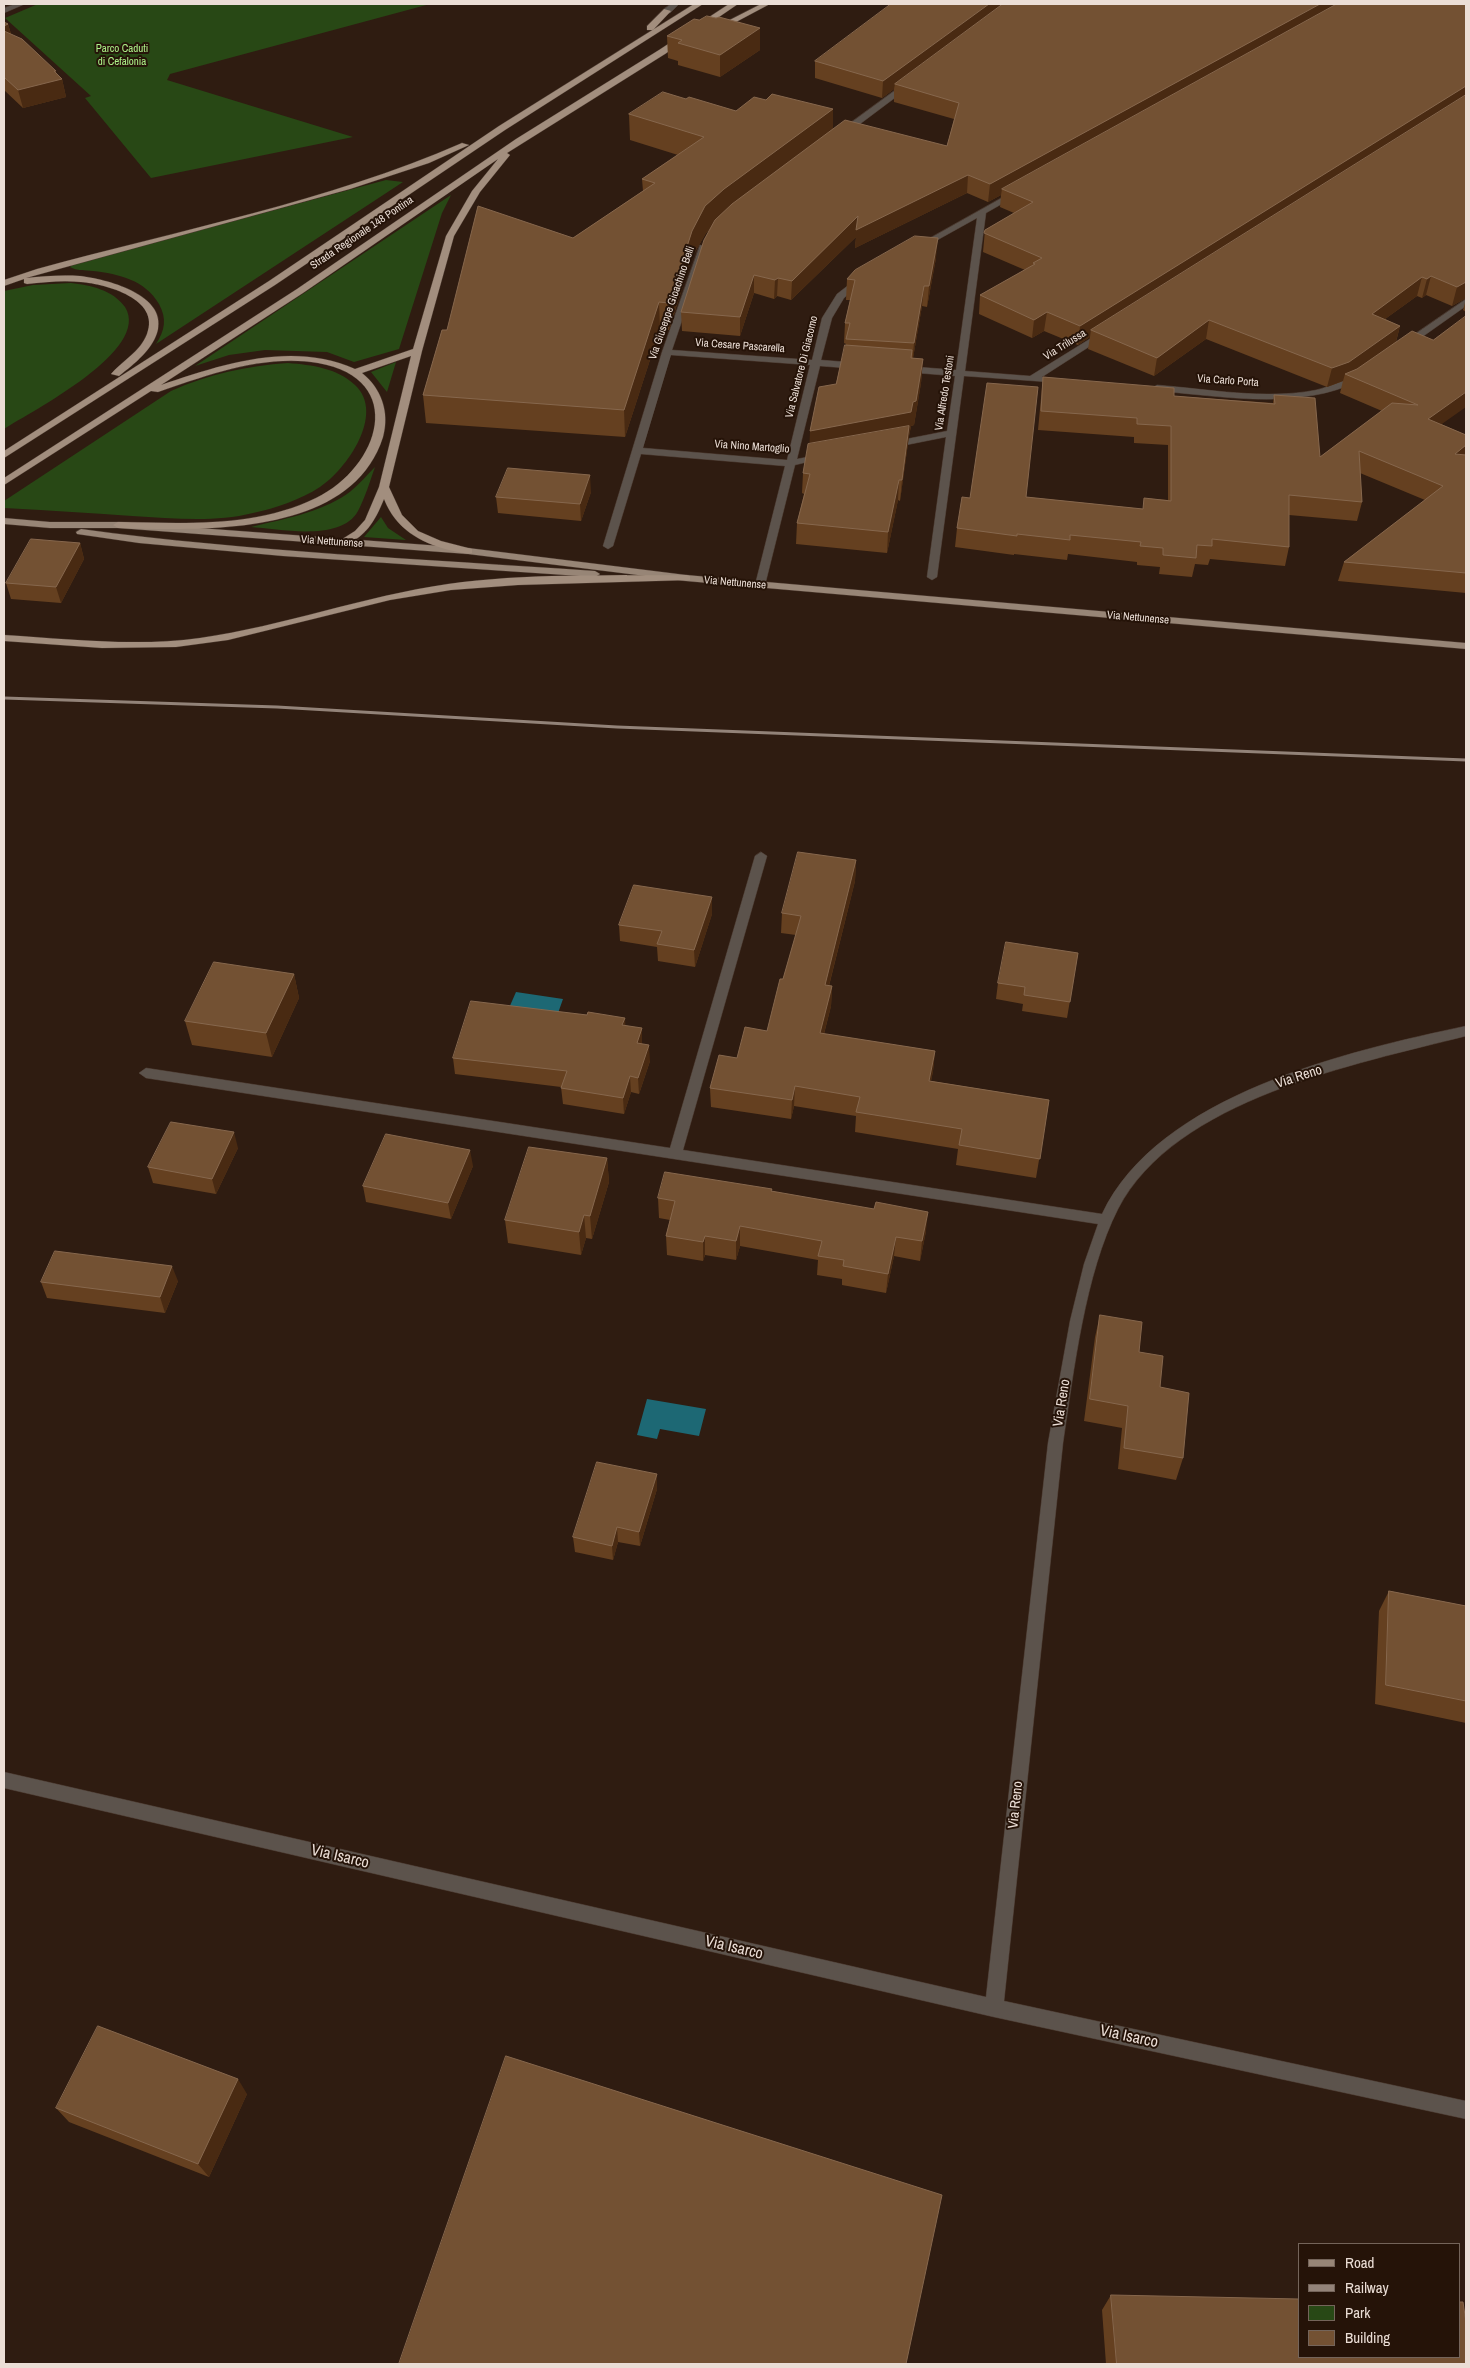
<!DOCTYPE html>
<style>
body{margin:0}
#map{position:relative;width:1470px;height:2368px;overflow:hidden;background:#2f1c11;font-family:"Archivo Narrow",sans-serif}
canvas{display:block}
.frame{position:absolute;inset:0;border:5px solid #ebded6;pointer-events:none}
.legend{position:absolute;left:1298px;top:2243px;width:162px;height:115px;box-sizing:border-box;background:#251308;border:1px solid #74645a;margin:0;padding:6px 9px;list-style:none;font-size:15px;color:#ebded6}
.legend li{display:flex;align-items:center;gap:10px;height:25px}
.legend b{width:25px;border:1px solid #74645a}
</style>
<div id="map">
<canvas width="1470" height="2368"></canvas>
<div class="frame"></div>
<ul class="legend">
<li><b style="height:6px;background:#978576"></b>Road</li>
<li><b style="height:6px;background:#938379"></b>Railway</li>
<li><b style="height:14px;background:#284815"></b>Park</li>
<li><b style="height:14px;background:#735133"></b>Building</li>
</ul>
</div>
<script>
const g = document.querySelector('canvas').getContext('2d');
g.lineJoin = 'round';
function fill(path, color) {
  g.fillStyle = color;
  g.fill(path, 'evenodd');
}
function trace(path, color, width, dash) {
  g.strokeStyle = color;
  g.lineWidth = width;
  g.lineCap = dash ? 'butt' : 'round';
  g.setLineDash(dash || []);
  g.stroke(path);
}
function drawText(font, color, halo, rows, align = 'center') {
  g.font = font + ' "Archivo Narrow",sans-serif';
  g.lineWidth = 4;
  g.setLineDash([]);
  g.textBaseline = 'middle';
  g.strokeStyle = halo;
  g.fillStyle = color;
  for (const [text, x, y, turn = 0] of rows) {
    g.save();
    g.translate(x, y);
    g.rotate((+turn || 0) * Math.PI / 180);
    g.textAlign = isNaN(turn) ? turn : align;
    if (halo) g.strokeText(text, 0, 0);
    g.fillText(text, 0, 0);
    g.restore();
  }
}
fill(new Path2D(`
 M 38,4 L 430,4 L 170,74 L 167,80 L 353,137 L 151,178 L 85,98 L 91,96 L 5,18 Z
 M 386,180 L 403,182 L 156,344 C 165,330 167,319 159,304 C 145,280 119,274 93,271 C 85,270 77,271 70,267 L 73,264 Z
 M 451,195 L 442,213 L 399,349 L 354,362 L 327,352 L 265,350 L 229,355 L 195,366 Z
 M 71,283 C 90,285 113,290 125,307 C 152,350 32,411 4,429 L 4,291 L 33,285 Z
 M 396,362 L 387,392 L 371,372 Z
 M 288,363 C 312,365 337,368 355,385 C 386,414 346,470 320,487 C 300,500 276,508 253,513 C 213,523 172,518 132,516 C 89,513 47,510 4,508 L 4,501 L 171,391 C 208,374 247,366 288,363 Z
 M 375,467 C 370,481 365,498 358,511 C 341,542 280,529 251,527 C 283,519 319,513 347,494 C 357,487 366,476 375,467 Z
 M 381,517 L 388,528 L 406,540 L 364,537 Z`), '#284815');
fill(new Path2D(`
 M 516,992 L 563,999 L 557,1016 L 509,1008 Z
 M 647,1399 L 706,1409 L 699,1436 L 660,1429 L 657,1439 L 637,1435 Z`), '#1d6874');
const minor = new Path2D(`
 M 15,4 L 25,4 L 4,13 L 4,8 Z
 M 905,83 L 912,85 L 844,136 L 838,136 L 838,132 Z
 M 1014,191 L 1021,193 L 986,213 L 965,371 L 1030,376 L 1101,332 L 1109,334 L 1042,377 L 1063,379 L 1063,383 L 964,376 L 937,577 L 932,580 L 927,577 L 946,437 L 891,448 L 886,445 L 891,442 L 947,431 L 955,376 L 905,372 L 900,369 L 905,366 L 956,370 L 977,218 L 923,248 L 916,246 Z
 M 700,245 L 707,247 L 672,350 L 812,360 L 822,318 L 837,294 L 859,277 L 866,279 L 844,298 L 832,318 L 821,360 L 859,363 L 864,366 L 859,369 L 820,366 L 797,459 L 823,454 L 828,457 L 795,465 L 765,585 L 760,588 L 755,585 L 785,466 L 641,454 L 613,546 L 608,549 L 603,546 L 662,352 ZM 671,355 L 810,365 L 787,460 L 643,448 Z
 M 1466,299 L 1466,306 L 1408,347 L 1402,347 L 1402,343 Z
 M 1356,376 L 1359,377 L 1359,381 C 1297,411 1223,396 1157,391 L 1152,388 L 1157,385 C 1208,389 1265,400 1316,390 C 1330,387 1342,380 1356,376 Z
 M 761,852 L 767,856 L 683,1150 L 1102,1214 C 1158,1095 1348,1051 1466,1026 L 1466,1036 C 1356,1064 1175,1099 1118,1209 C 1085,1274 1074,1370 1063,1443 L 1004,2001 L 1466,2101 L 1466,2119 L 994,2017 L 4,1788 L 4,1772 L 986,1997 L 1048,1443 L 1070,1321 L 1084,1264 L 1098,1224 L 146,1078 L 139,1073 L 146,1068 L 670,1148 L 755,856 Z`);
const tertiary = new Path2D(`
 M 671,4 L 679,4 L 670,13 L 664,13 L 664,9 Z`);
const primary = new Path2D(`
 M 4,518 L 50,522 L 118,522 L 468,548 L 686,575 L 1466,643 L 1466,649 L 686,581 L 468,554 L 118,528 L 50,528 L 4,524 Z
 M 81,529 C 251,552 424,559 595,571 L 600,574 L 595,577 L 283,556 L 139,543 L 77,534 L 76,532 Z`);
const trunk = new Path2D(`
 M 694,4 L 703,4 L 505,130 L 275,285 L 4,458 L 4,451 L 269,281 L 499,126 Z
 M 729,4 L 738,4 L 665,54 L 507,153 L 510,155 L 480,192 L 454,236 L 422,351 L 389,487 L 402,515 L 418,531 L 441,541 L 472,549 L 472,553 C 465,555 456,551 449,550 C 419,542 396,529 384,499 C 375,521 365,539 341,546 L 336,543 L 355,531 L 365,520 L 379,487 L 411,356 L 362,373 C 381,388 390,412 383,437 C 351,538 201,530 118,528 L 113,525 L 118,522 C 184,523 255,528 316,498 C 380,467 408,379 318,363 C 264,354 208,375 158,392 L 151,391 L 4,485 L 4,478 L 297,289 L 516,139 L 659,50 ZM 498,159 L 472,191 L 446,236 L 413,349 L 355,369 C 292,341 223,364 161,385 L 303,293 Z
 M 761,4 L 768,5 L 721,30 L 714,28 Z
 M 664,9 L 671,11 L 653,30 L 647,30 L 647,26 Z
 M 462,143 L 469,145 L 429,163 L 350,189 L 26,278 C 44,276 62,275 80,276 C 106,279 165,294 158,329 C 154,349 134,364 119,376 L 111,374 C 123,360 140,352 147,334 C 161,299 106,284 81,282 C 63,280 45,282 27,284 L 24,283 L 24,279 L 4,286 L 4,280 L 37,269 C 179,230 327,202 462,143 Z
 M 686,575 L 690,576 L 690,580 L 518,585 L 451,590 L 390,600 L 228,640 L 176,647 L 102,648 L 4,641 L 4,635 C 69,639 135,647 200,638 C 284,626 364,596 448,584 C 526,573 607,576 686,575 Z`);
trace(minor, '#49372d', 1);
trace(tertiary, '#49372d', 1);
trace(primary, '#49372d', 1);
trace(trunk, '#49372d', 1);
fill(minor, '#5c534c');
fill(tertiary, '#5c534c');
fill(primary, '#978576');
fill(trunk, '#a28e7e');
trace(new Path2D(`
 M 4,698 L 277,707 L 617,727 L 1466,760`), '#938379', 3);
fill(new Path2D(`
 M 1466,4 L 1466,298 L 1452,306 L 1426,295 L 1422,298 L 1417,296 L 1385,319 L 1400,326 L 1396,342 L 1441,424 L 1466,435 L 1466,593 L 1338,581 L 1344,562 L 1425,500 L 1360,473 L 1362,502 L 1357,521 L 1289,515 L 1289,547 L 1285,566 L 1210,559 L 1208,565 L 1195,564 L 1192,577 L 1159,574 L 1160,567 L 1137,565 L 1137,562 L 1068,554 L 1067,560 L 1014,554 L 1014,555 L 955,547 L 957,528 L 970,498 L 1026,497 L 1143,509 L 1144,498 L 1168,500 L 1168,445 L 1134,443 L 1134,437 L 1038,430 L 1043,377 L 1174,396 L 1273,403 L 1274,395 L 1320,457 L 1382,411 L 1340,393 L 1343,381 L 1327,387 L 1206,339 L 1154,376 L 1088,349 L 1090,337 L 1078,345 L 1044,331 L 1032,338 L 979,314 L 980,295 L 1025,270 L 983,252 L 985,230 L 1014,213 L 1000,207 L 1001,195 L 988,202 L 967,193 L 855,248 L 856,237 L 791,300 L 777,296 L 774,299 L 754,293 L 740,336 L 682,331 L 681,312 L 711,228 L 706,233 L 692,257 L 669,330 L 660,329 L 625,437 L 426,423 L 423,395 L 447,330 L 573,238 L 643,191 L 642,179 L 678,155 L 630,140 L 629,114 L 686,99 L 736,111 L 766,100 L 833,109 L 833,130 L 947,146 L 954,119 L 894,102 L 894,89 L 882,98 L 815,78 L 815,61 Z
 M 4,22 L 8,24 L 11,34 L 62,79 L 66,97 L 23,108 L 4,90 Z
 M 667,36 L 760,50 L 720,77 L 678,65 L 678,61 L 668,58 Z
 M 936,258 L 927,307 L 922,306 L 913,358 L 923,359 L 921,383 L 914,425 L 911,426 L 909,436 L 900,501 L 898,500 L 887,553 L 796,544 L 797,523 L 804,494 L 802,493 L 803,473 L 810,444 L 810,431 L 836,384 L 846,345 L 846,344 L 844,343 L 845,323 L 850,300 L 846,300 L 847,279 Z
 M 1466,299 L 1466,312 L 1463,310 Z
 M 591,492 L 581,521 L 498,513 L 496,497 Z
 M 80,543 L 84,559 L 61,603 L 11,599 L 6,583 Z
 M 856,860 L 855,881 L 829,986 L 832,986 L 831,1006 L 824,1034 L 935,1051 L 933,1071 L 931,1081 L 1049,1100 L 1036,1178 L 956,1165 L 958,1149 L 855,1132 L 856,1116 L 794,1106 L 791,1119 L 711,1107 L 710,1088 L 737,1058 L 767,1031 L 783,979 L 796,935 L 781,933 L 782,913 Z
 M 712,914 L 695,967 L 658,961 L 657,947 L 620,941 L 619,925 Z
 M 1078,953 L 1067,1018 L 1022,1011 L 1023,1004 L 996,999 L 998,983 Z
 M 294,974 L 299,998 L 272,1057 L 192,1045 L 185,1021 Z
 M 587,1015 L 625,1018 L 625,1026 L 642,1028 L 642,1044 L 650,1061 L 639,1094 L 631,1092 L 624,1114 L 563,1104 L 561,1087 L 455,1074 L 453,1058 Z
 M 238,1148 L 216,1194 L 153,1183 L 148,1167 Z
 M 607,1158 L 609,1182 L 592,1239 L 586,1238 L 581,1255 L 508,1243 L 505,1220 Z
 M 473,1166 L 451,1219 L 366,1202 L 363,1186 Z
 M 772,1191 L 926,1231 L 920,1261 L 894,1256 L 886,1293 L 842,1285 L 842,1279 L 817,1275 L 818,1260 L 740,1246 L 736,1260 L 705,1255 L 703,1261 L 667,1255 L 666,1236 L 670,1220 L 659,1218 L 658,1198 Z
 M 178,1281 L 165,1313 L 47,1298 L 41,1282 Z
 M 1100,1315 L 1139,1352 L 1160,1387 L 1183,1458 L 1176,1480 L 1118,1469 L 1122,1428 L 1084,1421 L 1095,1337 Z
 M 657,1489 L 640,1546 L 618,1542 L 613,1560 L 575,1552 L 573,1537 Z
 M 1389,1591 L 1466,1606 L 1466,1723 L 1375,1704 L 1379,1611 Z
 M 247,2094 L 209,2177 L 69,2122 L 56,2108 Z
 M 1111,2295 L 1466,2364 L 1106,2364 L 1102,2310 Z`), '#654020');
fill(new Path2D(`
 M 989,4 L 1010,4 L 895,84 L 894,89 L 882,98 L 883,81 Z
 M 1320,4 L 1348,4 L 1002,189 L 1001,195 L 988,202 L 990,184 Z
 M 8,24 L 13,42 L 4,46 L 4,26 Z
 M 760,28 L 760,50 L 720,77 L 720,55 Z
 M 54,71 L 56,71 L 58,80 L 62,79 L 66,97 L 23,108 L 18,90 Z
 M 1466,86 L 1466,101 L 1091,330 L 1090,337 L 1078,345 L 1080,326 Z
 M 833,109 L 833,135 L 724,215 L 706,233 L 692,257 L 669,330 L 669,303 L 692,231 L 705,206 L 724,189 Z
 M 968,175 L 967,193 L 855,248 L 856,237 L 791,300 L 792,281 L 858,216 Z
 M 938,238 L 936,258 L 927,307 L 929,286 Z
 M 754,275 L 754,293 L 740,336 L 740,317 Z
 M 1431,276 L 1426,295 L 1422,298 L 1427,279 Z
 M 1422,277 L 1417,296 L 1367,332 L 1372,314 Z
 M 778,278 L 777,296 L 774,299 L 775,280 Z
 M 1466,282 L 1466,298 L 1452,306 L 1457,287 Z
 M 924,286 L 922,306 L 912,364 L 914,343 Z
 M 659,302 L 660,329 L 625,437 L 624,410 Z
 M 1047,312 L 1044,331 L 1032,338 L 1034,320 Z
 M 1209,320 L 1206,339 L 1154,376 L 1157,358 Z
 M 1400,326 L 1395,345 L 1350,376 L 1345,374 L 1343,381 L 1327,387 L 1332,368 Z
 M 923,359 L 921,383 L 914,425 L 911,426 L 909,436 L 900,501 L 902,480 L 809,455 L 810,431 L 913,402 Z
 M 1466,392 L 1466,407 L 1422,438 L 1428,419 Z
 M 1466,445 L 1466,459 L 1455,454 Z
 M 590,475 L 591,492 L 581,521 L 580,504 Z
 M 899,480 L 898,500 L 887,553 L 888,532 Z
 M 80,543 L 84,559 L 61,603 L 56,587 Z
 M 856,860 L 855,881 L 824,1005 L 825,985 Z
 M 712,897 L 712,914 L 695,967 L 694,950 Z
 M 294,974 L 299,998 L 272,1057 L 266,1033 Z
 M 832,986 L 831,1006 L 819,1053 L 820,1033 Z
 M 625,1018 L 626,1034 L 622,1025 Z
 M 642,1028 L 642,1045 L 637,1043 Z
 M 649,1045 L 650,1061 L 639,1094 L 638,1078 Z
 M 935,1051 L 933,1071 L 927,1100 L 929,1081 Z
 M 630,1076 L 631,1092 L 624,1114 L 623,1098 Z
 M 795,1086 L 794,1106 L 791,1119 L 792,1100 Z
 M 234,1132 L 238,1148 L 216,1194 L 212,1179 Z
 M 470,1150 L 473,1166 L 451,1219 L 448,1203 Z
 M 607,1158 L 609,1182 L 592,1239 L 590,1216 Z
 M 928,1212 L 926,1231 L 920,1261 L 922,1241 Z
 M 584,1215 L 586,1238 L 581,1255 L 579,1232 Z
 M 740,1226 L 740,1246 L 736,1260 L 736,1241 Z
 M 705,1236 L 705,1255 L 703,1261 L 703,1242 Z
 M 896,1237 L 894,1256 L 886,1293 L 888,1274 Z
 M 172,1266 L 178,1281 L 165,1313 L 160,1297 Z
 M 657,1474 L 657,1489 L 640,1546 L 639,1532 Z
 M 617,1527 L 618,1542 L 613,1560 L 612,1546 Z
 M 238,2079 L 247,2094 L 209,2177 L 198,2164 Z`), '#492a12');
const building = new Path2D(`
 M 891,4 L 989,4 L 883,81 L 815,61 Z
 M 1003,4 L 1320,4 L 990,184 L 968,175 L 856,230 L 858,216 L 792,281 L 778,278 L 775,280 L 754,275 L 740,317 L 681,312 L 704,240 L 715,220 L 732,204 L 845,120 L 947,146 L 959,103 L 895,84 Z
 M 1337,4 L 1466,4 L 1466,86 L 1080,326 L 1047,312 L 1034,320 L 980,295 L 1035,264 L 1033,263 L 1042,258 L 984,233 L 985,230 L 1033,202 L 1002,189 Z
 M 707,16 L 716,18 L 719,17 L 760,28 L 720,55 L 678,43 L 682,40 L 667,36 L 694,19 L 699,20 Z
 M 4,22 L 8,24 L 4,26 Z
 M 4,31 L 22,39 L 56,71 L 54,71 L 62,79 L 18,90 L 4,77 Z
 M 663,92 L 686,99 L 689,97 L 736,111 L 754,97 L 766,100 L 772,94 L 833,109 L 724,189 L 705,206 L 692,231 L 669,303 L 659,302 L 624,410 L 423,395 L 442,330 L 447,330 L 478,206 L 573,238 L 655,183 L 642,179 L 704,137 L 629,114 Z
 M 1466,95 L 1466,282 L 1457,287 L 1431,276 L 1427,279 L 1422,277 L 1372,314 L 1400,326 L 1349,362 L 1332,368 L 1209,320 L 1157,358 L 1091,330 Z
 M 915,236 L 938,238 L 929,286 L 924,286 L 914,343 L 846,339 L 850,323 L 845,323 L 855,280 L 847,279 L 855,270 Z
 M 1466,316 L 1466,392 L 1428,419 L 1466,435 L 1466,445 L 1455,454 L 1466,455 L 1466,573 L 1344,562 L 1443,486 L 1359,451 L 1362,502 L 1289,495 L 1289,547 L 1212,539 L 1212,546 L 1197,545 L 1196,558 L 1163,555 L 1163,548 L 1140,546 L 1141,542 L 1070,535 L 1070,540 L 1017,534 L 1017,536 L 957,528 L 962,497 L 970,498 L 987,383 L 1038,387 L 1026,497 L 1143,509 L 1144,498 L 1171,501 L 1171,426 L 1137,424 L 1137,418 L 1041,411 L 1043,377 L 1174,388 L 1174,396 L 1275,404 L 1274,395 L 1315,398 L 1320,457 L 1392,403 L 1418,405 L 1345,374 L 1357,369 L 1412,331 L 1433,340 Z
 M 845,345 L 912,350 L 911,358 L 923,359 L 916,401 L 913,402 L 911,412 L 810,431 L 819,387 L 836,384 Z
 M 909,426 L 902,480 L 899,480 L 888,532 L 797,523 L 810,474 L 803,473 L 808,444 Z
 M 508,468 L 590,475 L 580,504 L 496,497 Z
 M 31,539 L 80,543 L 56,587 L 6,583 Z
 M 798,852 L 856,860 L 825,985 L 832,986 L 820,1033 L 935,1051 L 929,1081 L 1049,1100 L 1040,1159 L 959,1145 L 962,1129 L 856,1112 L 860,1097 L 795,1086 L 792,1100 L 710,1088 L 719,1055 L 737,1058 L 745,1027 L 767,1031 L 780,979 L 783,979 L 801,916 L 782,913 Z
 M 634,885 L 712,897 L 694,950 L 657,944 L 662,931 L 619,925 Z
 M 1006,942 L 1078,953 L 1070,1002 L 1024,995 L 1025,987 L 998,983 Z
 M 214,962 L 294,974 L 266,1033 L 185,1021 Z
 M 471,1001 L 587,1015 L 588,1012 L 625,1018 L 622,1025 L 642,1028 L 637,1043 L 649,1045 L 638,1078 L 630,1076 L 623,1098 L 561,1088 L 567,1071 L 453,1058 Z
 M 171,1122 L 234,1132 L 212,1179 L 148,1167 Z
 M 386,1134 L 470,1150 L 448,1203 L 363,1186 Z
 M 529,1147 L 607,1158 L 590,1216 L 584,1215 L 579,1232 L 505,1220 Z
 M 665,1172 L 772,1189 L 771,1191 L 874,1209 L 876,1202 L 928,1212 L 922,1241 L 896,1237 L 888,1274 L 843,1266 L 844,1260 L 818,1256 L 822,1241 L 740,1226 L 736,1241 L 705,1236 L 703,1242 L 666,1236 L 675,1201 L 658,1198 Z
 M 55,1251 L 172,1266 L 160,1297 L 41,1282 Z
 M 1100,1315 L 1142,1322 L 1139,1352 L 1163,1356 L 1160,1387 L 1189,1393 L 1183,1458 L 1124,1448 L 1128,1406 L 1090,1399 Z
 M 597,1462 L 657,1474 L 639,1532 L 617,1527 L 612,1546 L 573,1537 Z
 M 1389,1591 L 1466,1606 L 1466,1701 L 1386,1685 Z
 M 98,2026 L 238,2079 L 198,2164 L 56,2108 Z
 M 506,2056 L 942,2195 L 906,2364 L 399,2364 Z
 M 1111,2295 L 1299,2299 L 1299,2357 L 1459,2357 L 1459,2302 L 1463,2302 L 1466,2322 L 1466,2364 L 1117,2364 Z`);
fill(building, '#735133');
trace(building, '#86674d', 1);
drawText('11px', '#adf189', '#251308', [
 ["Parco Caduti",122,49],
 ["di Cefalonia",122,62]
]);
drawText('11px', '#ebded6', '#251308', [
 ["Strada Regionale 148 Pontina",362,233,-34],
 ["Via Giuseppe Gioachino Belli",672,303,-71],
 ["Via Trilussa",1065,345,-32],
 ["Via Cesare Pascarella",740,346,4],
 ["Via Salvatore Di Giacomo",802,367,-76],
 ["Via Carlo Porta",1228,381,4],
 ["Via Alfredo Testoni",945,393,-81],
 ["Via Nino Martoglio",752,447,4],
 ["Via Nettunense",332,542,4],
 ["Via Nettunense",735,583,5],
 ["Via Nettunense",1138,618,5]
]);
drawText('14px', '#ebded6', '#251308', [
 ["Via Reno",1299,1077,-18],
 ["Via Reno",1062,1403,-81],
 ["Via Reno",1016,1805,-84]
]);
drawText('16px', '#ebded6', '#251308', [
 ["Via Isarco",340,1857,13],
 ["Via Isarco",734,1948,13],
 ["Via Isarco",1129,2037,12]
]);
</script>
